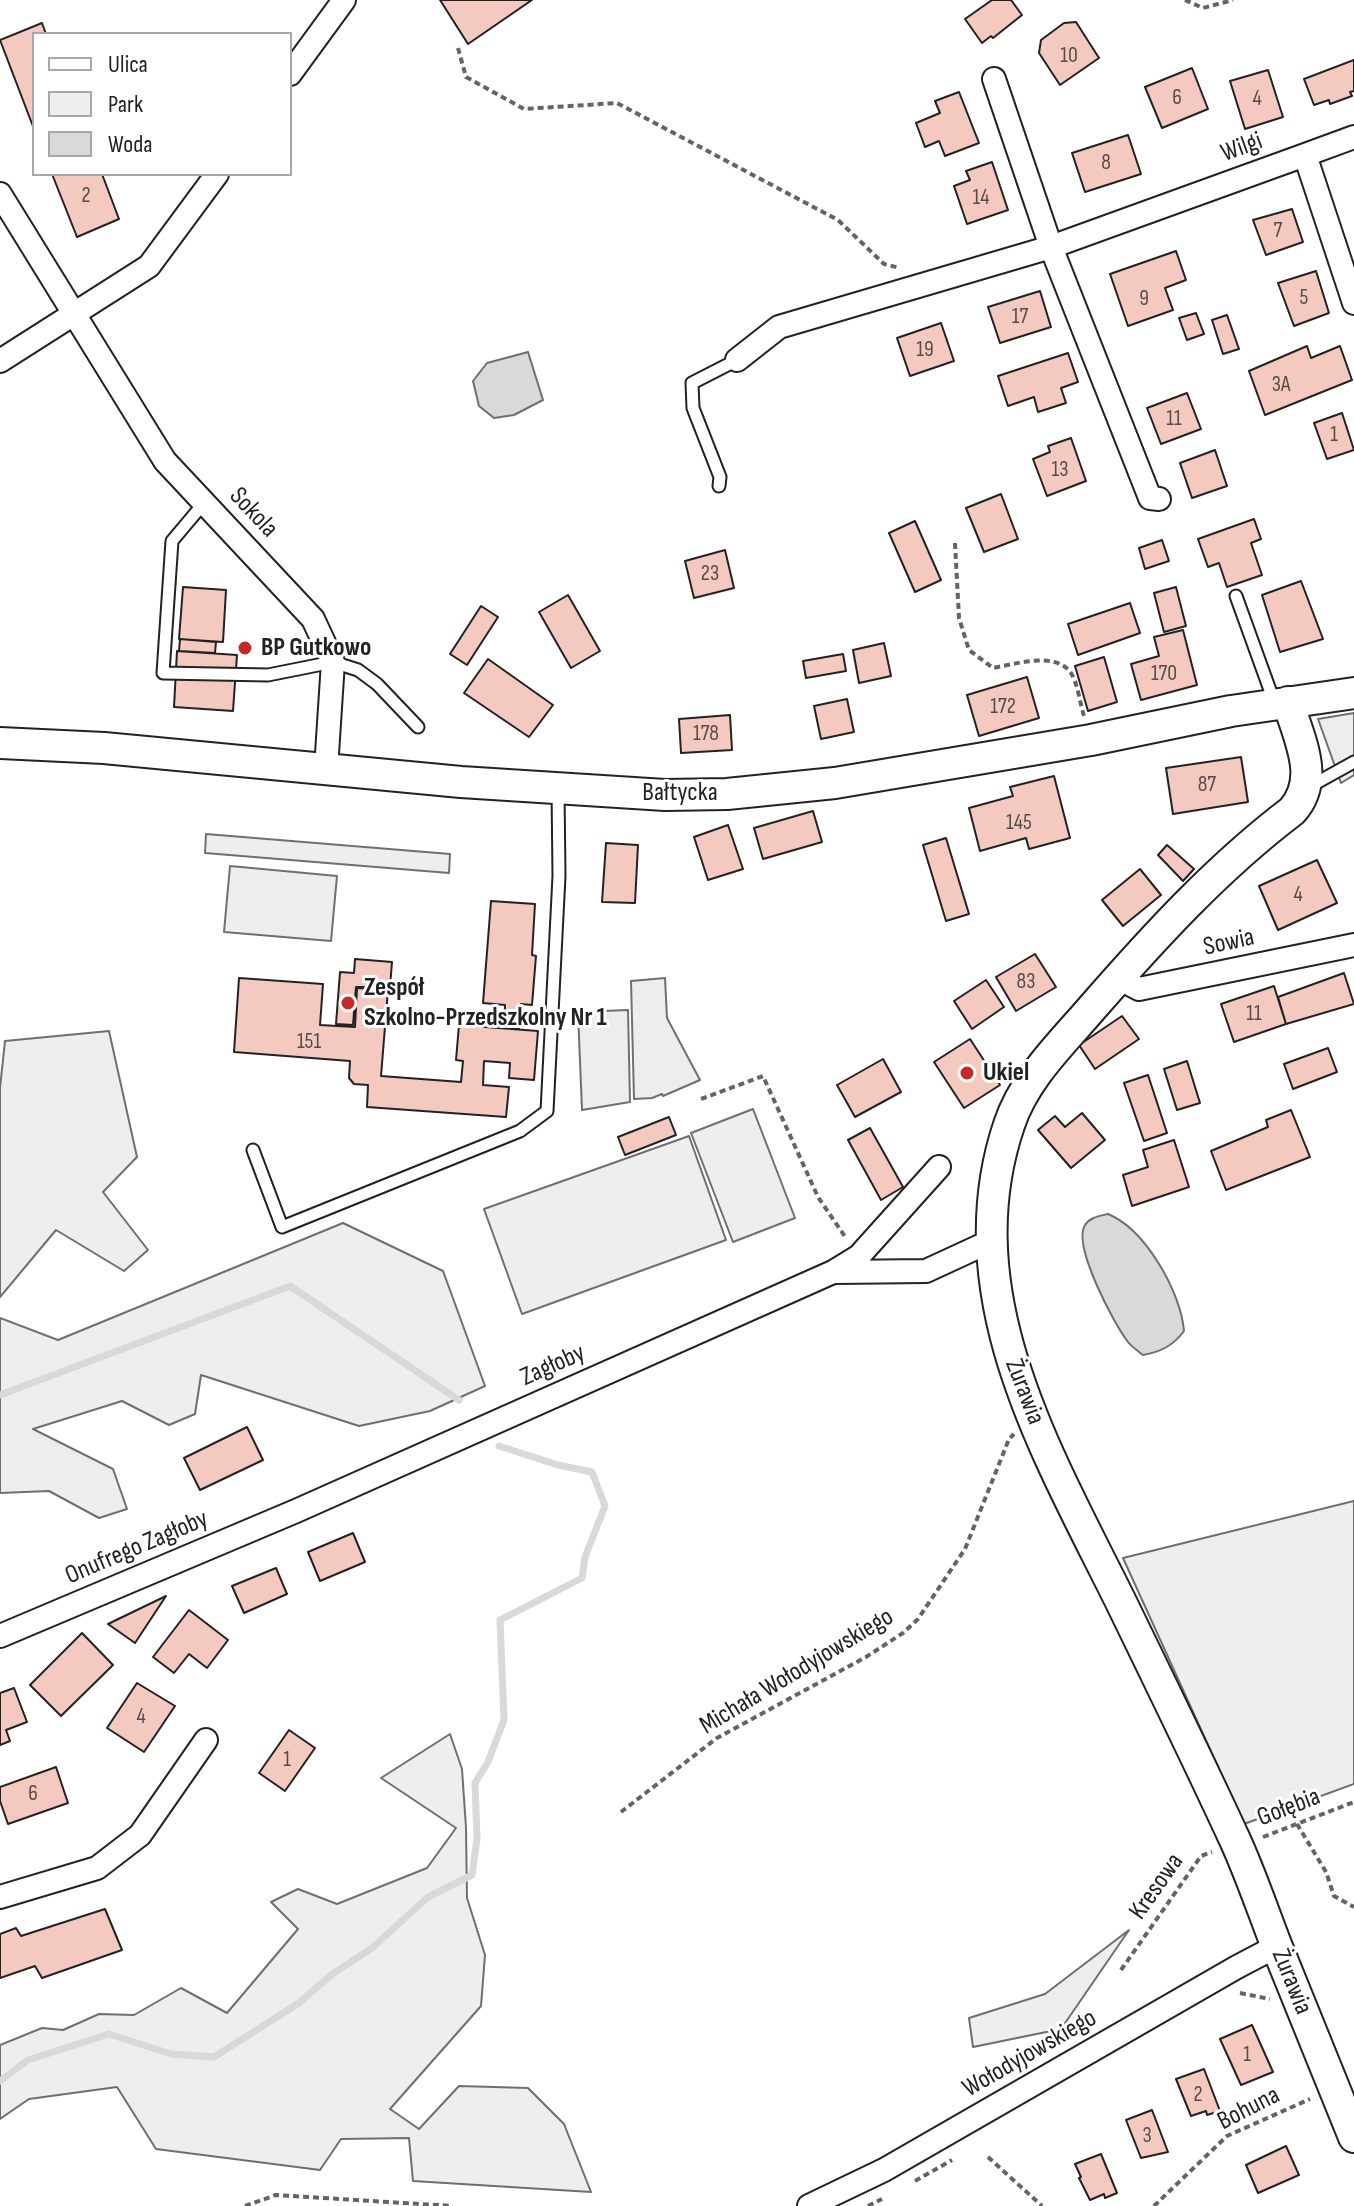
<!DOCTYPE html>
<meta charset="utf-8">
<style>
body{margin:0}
#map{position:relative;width:1354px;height:2206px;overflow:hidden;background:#fff;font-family:"Sofia Sans Condensed",sans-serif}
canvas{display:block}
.legend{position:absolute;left:32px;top:32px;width:260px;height:144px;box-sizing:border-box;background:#fff;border:2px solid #a7a7a7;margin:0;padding:10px 14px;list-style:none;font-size:24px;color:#222}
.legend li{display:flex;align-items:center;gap:16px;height:40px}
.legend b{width:40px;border:2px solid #a7a7a7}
</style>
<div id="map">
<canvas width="1354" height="2206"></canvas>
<ul class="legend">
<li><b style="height:10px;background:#fff"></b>Ulica</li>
<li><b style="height:22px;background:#eee"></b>Park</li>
<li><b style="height:22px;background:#d9d9d9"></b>Woda</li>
</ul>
</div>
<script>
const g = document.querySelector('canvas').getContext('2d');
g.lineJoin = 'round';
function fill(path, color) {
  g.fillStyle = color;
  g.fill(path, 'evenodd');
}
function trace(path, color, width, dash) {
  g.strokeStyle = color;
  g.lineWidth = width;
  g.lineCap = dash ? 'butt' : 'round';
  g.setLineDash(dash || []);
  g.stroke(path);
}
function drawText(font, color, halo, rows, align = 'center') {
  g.font = font + ' "Sofia Sans Condensed",sans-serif';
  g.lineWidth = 6;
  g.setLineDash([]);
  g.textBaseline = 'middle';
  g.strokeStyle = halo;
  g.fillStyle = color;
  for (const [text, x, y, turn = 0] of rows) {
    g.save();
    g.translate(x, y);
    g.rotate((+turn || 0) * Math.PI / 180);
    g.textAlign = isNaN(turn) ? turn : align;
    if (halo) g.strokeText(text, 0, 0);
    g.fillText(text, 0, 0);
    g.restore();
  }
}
const green = new Path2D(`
 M 206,834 L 450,854 L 449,873 L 205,853 Z
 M 230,866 L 337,876 L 331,941 L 224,932 Z
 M 109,1031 L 137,1157 L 103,1192 L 148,1250 L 124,1271 L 56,1230 L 0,1297 L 0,1088 L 5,1041 Z
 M 753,1109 L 795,1218 L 733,1242 L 691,1133 Z
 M 689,1136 L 726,1240 L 522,1314 L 484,1209 Z
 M 343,1223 L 443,1271 L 485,1386 L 430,1411 L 359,1426 L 201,1375 L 195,1414 L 169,1425 L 122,1401 L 33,1429 L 113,1469 L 127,1509 L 99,1518 L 49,1491 L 0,1493 L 0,1318 L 58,1340 Z
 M 1354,1501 L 1354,1784 L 1244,1824 L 1123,1558 Z
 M 450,1734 L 462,1769 L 466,1828 L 467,1898 L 485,1955 L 481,2006 L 390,2109 L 419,2129 L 459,2086 L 528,2088 L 564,2124 L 591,2192 L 413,2181 L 409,2138 L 341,2139 L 320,2170 L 156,2149 L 117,2087 L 29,2099 L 0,2119 L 0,2045 L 42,2028 L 63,2030 L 99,2014 L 134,2015 L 181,1988 L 227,2013 L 298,1929 L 271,1902 L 298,1889 L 337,1904 L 427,1868 L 456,1828 L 381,1778 Z
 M 1129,1930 L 1061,2029 L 973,2047 L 969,2018 L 1045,1994 Z`);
fill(green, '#eee');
trace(green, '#6f6f6f', 2);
const parking = new Path2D(`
 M 1354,713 L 1354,775 L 1341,783 L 1318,719 Z
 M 665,978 L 667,1018 L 700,1080 L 663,1096 L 662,1094 L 652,1098 L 634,1099 L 631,981 Z
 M 628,1010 L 630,1102 L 582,1110 L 578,1012 Z`);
fill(parking, '#ededed');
trace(parking, '#6f6f6f', 2);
const water = new Path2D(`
 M 528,352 L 543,400 L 514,415 L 494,418 L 479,406 L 473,381 L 487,363 Z
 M 1108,1214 C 1145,1229 1181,1292 1184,1331 C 1173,1346 1160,1352 1143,1355 C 1138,1351 1132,1347 1128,1342 C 1114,1324 1072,1245 1085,1225 C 1090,1217 1100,1216 1108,1214 Z`);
fill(water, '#d9d9d9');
trace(water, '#6f6f6f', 2);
trace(new Path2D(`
 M 0,1395 L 290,1286 L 459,1400
 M 0,2081 L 28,2060 L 109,2034 L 171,2054 L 214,2057 L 299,2003 L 331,1975 L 372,1948 L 428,1897 L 472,1875 L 477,1839 L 475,1783 L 488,1762 L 504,1720 L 500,1620 L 582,1578 L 585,1557 L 605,1506 L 592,1472 L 558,1465 L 499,1446`), '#d9d9d9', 7);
const building = new Path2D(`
 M 440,0 L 532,0 L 468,44 Z
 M 992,0 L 1011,0 L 1022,15 L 993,38 L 991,36 L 982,43 L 965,19 Z
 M 1076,22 L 1099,58 L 1060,85 L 1039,53 L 1041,40 L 1064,23 Z
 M 42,23 L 46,34 L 34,34 L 34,129 L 0,40 Z
 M 1354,60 L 1354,91 L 1350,92 L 1352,96 L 1330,104 L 1329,100 L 1314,105 L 1304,79 Z
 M 1192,68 L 1208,109 L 1162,128 L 1145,87 Z
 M 1268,70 L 1283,117 L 1245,129 L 1230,81 Z
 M 959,92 L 979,143 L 945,156 L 939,141 L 925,147 L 916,123 L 940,113 L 935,101 Z
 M 1128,135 L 1141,174 L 1085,192 L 1072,153 Z
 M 992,162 L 1008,210 L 967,224 L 954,186 L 970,180 L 966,171 Z
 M 52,174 L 102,174 L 119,219 L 77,237 Z
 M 1292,209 L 1303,242 L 1266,255 L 1253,220 Z
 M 1176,251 L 1186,280 L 1165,288 L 1173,310 L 1128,326 L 1110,274 Z
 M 1316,271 L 1329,313 L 1294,326 L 1278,283 Z
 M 1040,291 L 1051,327 L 1000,343 L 988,307 Z
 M 1196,313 L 1204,334 L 1187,340 L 1179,318 Z
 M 1227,315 L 1239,349 L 1223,354 L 1212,320 Z
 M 941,323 L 954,361 L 910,376 L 897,338 Z
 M 1307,346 L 1311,358 L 1340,346 L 1352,380 L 1265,415 L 1249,371 Z
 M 1068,353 L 1078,382 L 1061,388 L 1066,403 L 1038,412 L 1034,397 L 1008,406 L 998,376 Z
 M 1187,393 L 1201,429 L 1161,444 L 1147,408 Z
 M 1342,413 L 1354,450 L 1327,459 L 1314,423 Z
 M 1071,438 L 1086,481 L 1047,496 L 1033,459 L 1050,452 L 1048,446 Z
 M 1215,450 L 1227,486 L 1192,498 L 1180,463 Z
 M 1001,494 L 1018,539 L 984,552 L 966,508 Z
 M 1254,519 L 1261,539 L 1251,543 L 1262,575 L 1227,587 L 1219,563 L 1208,567 L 1198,539 Z
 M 915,521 L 941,580 L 915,592 L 889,533 Z
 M 1162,540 L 1169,561 L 1145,569 L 1139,548 Z
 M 725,550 L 734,588 L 694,598 L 685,561 Z
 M 1301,581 L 1323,639 L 1280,652 L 1262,595 Z
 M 183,587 L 226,590 L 223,642 L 179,639 Z
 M 1176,587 L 1186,626 L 1164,632 L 1154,593 Z
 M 568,595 L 600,651 L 571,668 L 539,612 Z
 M 1130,603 L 1140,633 L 1078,655 L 1068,624 Z
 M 481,606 L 498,617 L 467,665 L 450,654 Z
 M 1183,630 L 1197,685 L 1141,700 L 1131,664 L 1159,656 L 1154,637 Z
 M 180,639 L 216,642 L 215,653 L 179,651 Z
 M 884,643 L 891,676 L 859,683 L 853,650 Z
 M 177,651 L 237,655 L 233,711 L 174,707 Z
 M 843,654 L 846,671 L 806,678 L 803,661 Z
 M 1104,657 L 1117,702 L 1088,711 L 1075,666 Z
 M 488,659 L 553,705 L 529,737 L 464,693 Z
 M 1027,677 L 1039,718 L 979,736 L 967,695 Z
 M 847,699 L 854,732 L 821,739 L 814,706 Z
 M 730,715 L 732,750 L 681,753 L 679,719 Z
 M 1241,757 L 1248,802 L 1173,814 L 1166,768 Z
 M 1054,776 L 1070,838 L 1029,849 L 1026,838 L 980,851 L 969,808 L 1013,796 L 1010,787 Z
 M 813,811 L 822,842 L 763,859 L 754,828 Z
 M 728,825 L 743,869 L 708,880 L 694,837 Z
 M 946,838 L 969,914 L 946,921 L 923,845 Z
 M 606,843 L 638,845 L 635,903 L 602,902 Z
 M 1167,845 L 1194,869 L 1183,881 L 1158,855 Z
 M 1317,860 L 1337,903 L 1278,930 L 1259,886 Z
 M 1140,869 L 1161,895 L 1123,926 L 1102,900 Z
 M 491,901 L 535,904 L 532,955 L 536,956 L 532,1005 L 521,1004 L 519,1029 L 504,1028 L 505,1005 L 483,1003 Z
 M 1035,954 L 1056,987 L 1016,1011 L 996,977 Z
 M 355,959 L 392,962 L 390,987 L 356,987 L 353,1025 L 336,1024 L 340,972 L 354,973 Z
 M 1344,973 L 1354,1004 L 1286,1024 L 1278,997 Z
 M 239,978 L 323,984 L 320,1025 L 355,1027 L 357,988 L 388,990 L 381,1076 L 461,1082 L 463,1061 L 456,1060 L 459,1025 L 538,1031 L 534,1080 L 509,1078 L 510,1063 L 484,1061 L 483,1085 L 509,1087 L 506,1117 L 367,1107 L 368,1085 L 354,1084 L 349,1078 L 350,1061 L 234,1052 Z
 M 986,980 L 1004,1007 L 972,1029 L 954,1001 Z
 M 1274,986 L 1286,1024 L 1234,1042 L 1221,1004 Z
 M 1122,1016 L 1139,1039 L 1095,1069 L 1079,1045 Z
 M 970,1039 L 1000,1085 L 964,1108 L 934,1062 Z
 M 1328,1048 L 1337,1072 L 1293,1089 L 1284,1064 Z
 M 883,1059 L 901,1092 L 855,1117 L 837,1085 Z
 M 1187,1061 L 1200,1103 L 1177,1110 L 1164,1069 Z
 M 1148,1075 L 1167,1133 L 1144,1141 L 1124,1083 Z
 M 1291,1110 L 1310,1157 L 1226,1190 L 1211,1151 L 1268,1127 L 1266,1120 Z
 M 1082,1113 L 1105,1140 L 1071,1168 L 1038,1130 L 1055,1116 L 1065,1127 Z
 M 669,1117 L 676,1135 L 625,1155 L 618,1137 Z
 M 870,1128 L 903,1187 L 881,1200 L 848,1140 Z
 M 1174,1140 L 1189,1187 L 1132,1206 L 1123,1175 L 1148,1167 L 1143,1150 Z
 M 247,1427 L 263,1460 L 200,1490 L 184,1458 Z
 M 353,1533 L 365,1562 L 320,1581 L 308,1552 Z
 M 276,1568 L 287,1594 L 244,1613 L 232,1586 Z
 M 166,1596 L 135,1643 L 108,1624 Z
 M 189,1610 L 228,1640 L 207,1668 L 189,1654 L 174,1673 L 153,1657 Z
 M 82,1633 L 113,1665 L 61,1716 L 30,1685 Z
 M 137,1683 L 175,1706 L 144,1752 L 107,1728 Z
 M 14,1688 L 27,1722 L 6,1730 L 10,1741 L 0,1745 L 0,1693 Z
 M 289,1730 L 315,1748 L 285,1791 L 259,1773 Z
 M 56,1767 L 68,1803 L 8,1824 L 0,1801 L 0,1787 Z
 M 105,1909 L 122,1950 L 42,1978 L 35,1966 L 0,1978 L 0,1934 L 16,1928 L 21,1936 Z
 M 1252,2025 L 1273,2072 L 1241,2085 L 1220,2039 Z
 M 1204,2069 L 1220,2111 L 1207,2115 L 1206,2111 L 1191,2116 L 1176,2079 Z
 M 1152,2110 L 1168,2152 L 1141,2158 L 1126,2120 Z
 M 1286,2146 L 1299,2175 L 1258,2193 L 1246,2165 Z
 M 1101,2154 L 1117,2193 L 1105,2198 L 1104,2194 L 1090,2200 L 1079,2178 L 1081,2177 L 1075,2164 Z`);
fill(building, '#f3c9c0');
trace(building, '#222', 2);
const lane = new Path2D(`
 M 719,486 L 720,477 L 693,408 L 692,383 L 737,360
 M 204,503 L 172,541 L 163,673 L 268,675 L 333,662 L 358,670 L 377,684 L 418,727
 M 1236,596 L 1275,704
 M 1309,787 L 1354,762
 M 253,1150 L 282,1227 L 520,1131 L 547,1111 L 559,876 L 558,789`);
const street = new Path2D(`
 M 290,74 L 344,0
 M 994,79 L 1051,247 L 1150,498 L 1159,499
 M 1305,155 L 1354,137
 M 0,194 L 165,461 L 313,619 L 333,662 L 326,769
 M 737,360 L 779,327 L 1051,247 L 1305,155 L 1354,303
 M 0,361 L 149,266 L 217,174
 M 1118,978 L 1139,989 L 1354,945
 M 835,1272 L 926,1271 L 991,1241
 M 0,1636 L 296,1511 L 833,1272 L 859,1256 L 939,1167
 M 0,1897 L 97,1868 L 140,1835 L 206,1740
 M 809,2206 L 884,2170 L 1237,1967 L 1277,1946`);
const secondary = new Path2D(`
 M 1288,702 C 1299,739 1321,779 1292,811 C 1217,868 1154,937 1092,1008 C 1061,1044 1024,1079 1009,1125 C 952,1294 1047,1453 1120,1600 C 1159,1680 1198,1760 1235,1840 C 1251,1875 1263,1911 1277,1947 C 1303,2010 1328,2074 1354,2137
 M 0,743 L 104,748 L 461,782 L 665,795 L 727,794 L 835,783 L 1091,740 L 1231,711 L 1354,693`);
trace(lane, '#222', 15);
trace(street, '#222', 26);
trace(secondary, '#222', 34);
trace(new Path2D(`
 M 1185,0 L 1203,8 L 1233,0
 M 458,48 L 466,77 L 524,109 L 617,103 L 838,220 L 884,264 L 900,268
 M 955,543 L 959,618 L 969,650 L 993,668 C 1015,664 1056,651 1071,673 C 1078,684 1080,704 1084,716
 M 701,1099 L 763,1076 L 818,1197 L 846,1238
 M 621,1812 L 717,1738 L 866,1657 L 903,1633 L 918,1619 L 965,1549 L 1009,1439 L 1014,1434
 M 1297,1824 L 1326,1872 L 1334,1896 L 1354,1907
 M 1263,1837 L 1354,1802
 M 1121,1970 L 1201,1856 L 1212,1852
 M 1240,1993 L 1270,1999
 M 988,2157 L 1042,2206
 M 915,2181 L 952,2160
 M 245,2206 L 276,2195 L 453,2206
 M 868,2206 L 882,2199
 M 1154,2206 L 1227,2136 L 1310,2099`), '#646464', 4, [6, 4]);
trace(lane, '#fff', 11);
trace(street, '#fff', 22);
trace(secondary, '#fff', 30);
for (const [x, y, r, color] of [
 [245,648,8,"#c62828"],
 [348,1003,8,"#c62828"],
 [967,1073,8,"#c62828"]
]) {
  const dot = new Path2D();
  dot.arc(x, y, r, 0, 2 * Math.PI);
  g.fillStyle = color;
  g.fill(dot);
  trace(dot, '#fff', 3);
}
drawText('22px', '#564c4a', null, [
 ["10",1069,56],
 ["6",1177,98],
 ["4",1257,99],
 ["8",1106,163],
 ["2",86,196],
 ["14",981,198],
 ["7",1278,231],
 ["5",1304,298],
 ["9",1144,299],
 ["17",1020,317],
 ["19",925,350],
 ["3A",1281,385],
 ["11",1174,419],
 ["1",1334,435],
 ["13",1060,470],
 ["23",710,574],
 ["170",1164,674],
 ["172",1003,707],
 ["178",706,734],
 ["87",1207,785],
 ["145",1019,823],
 ["4",1298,895],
 ["83",1026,982],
 ["11",1254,1014],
 ["151",309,1042],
 ["4",141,1717],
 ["1",287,1760],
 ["6",33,1794],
 ["1",1247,2055],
 ["2",1198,2095],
 ["3",1147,2136]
]);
drawText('26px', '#222', '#fff', [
 ["Wilgi",1242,148,-20],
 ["Sokola",253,513,47],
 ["Bałtycka",680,793],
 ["Sowia",1229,943,-12],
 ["Zagłoby",553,1366,-24],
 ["Żurawia",1024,1392,69],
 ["Onufrego Zagłoby",137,1548,-23],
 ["Michała Wołodyjowskiego",797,1672,-31],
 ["Gołębia",1289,1808,-21],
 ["Kresowa",1157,1887,-55],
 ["Żurawia",1291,1982,68],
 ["Wołodyjowskiego",1030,2054,-30],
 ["Bohuna",1249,2109,-27]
]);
drawText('bold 26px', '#222', '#fff', [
 ["BP Gutkowo",261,648],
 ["Zespół",364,988],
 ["Szkolno-Przedszkolny Nr 1",364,1018],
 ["Ukiel",983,1073]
], 'left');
</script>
